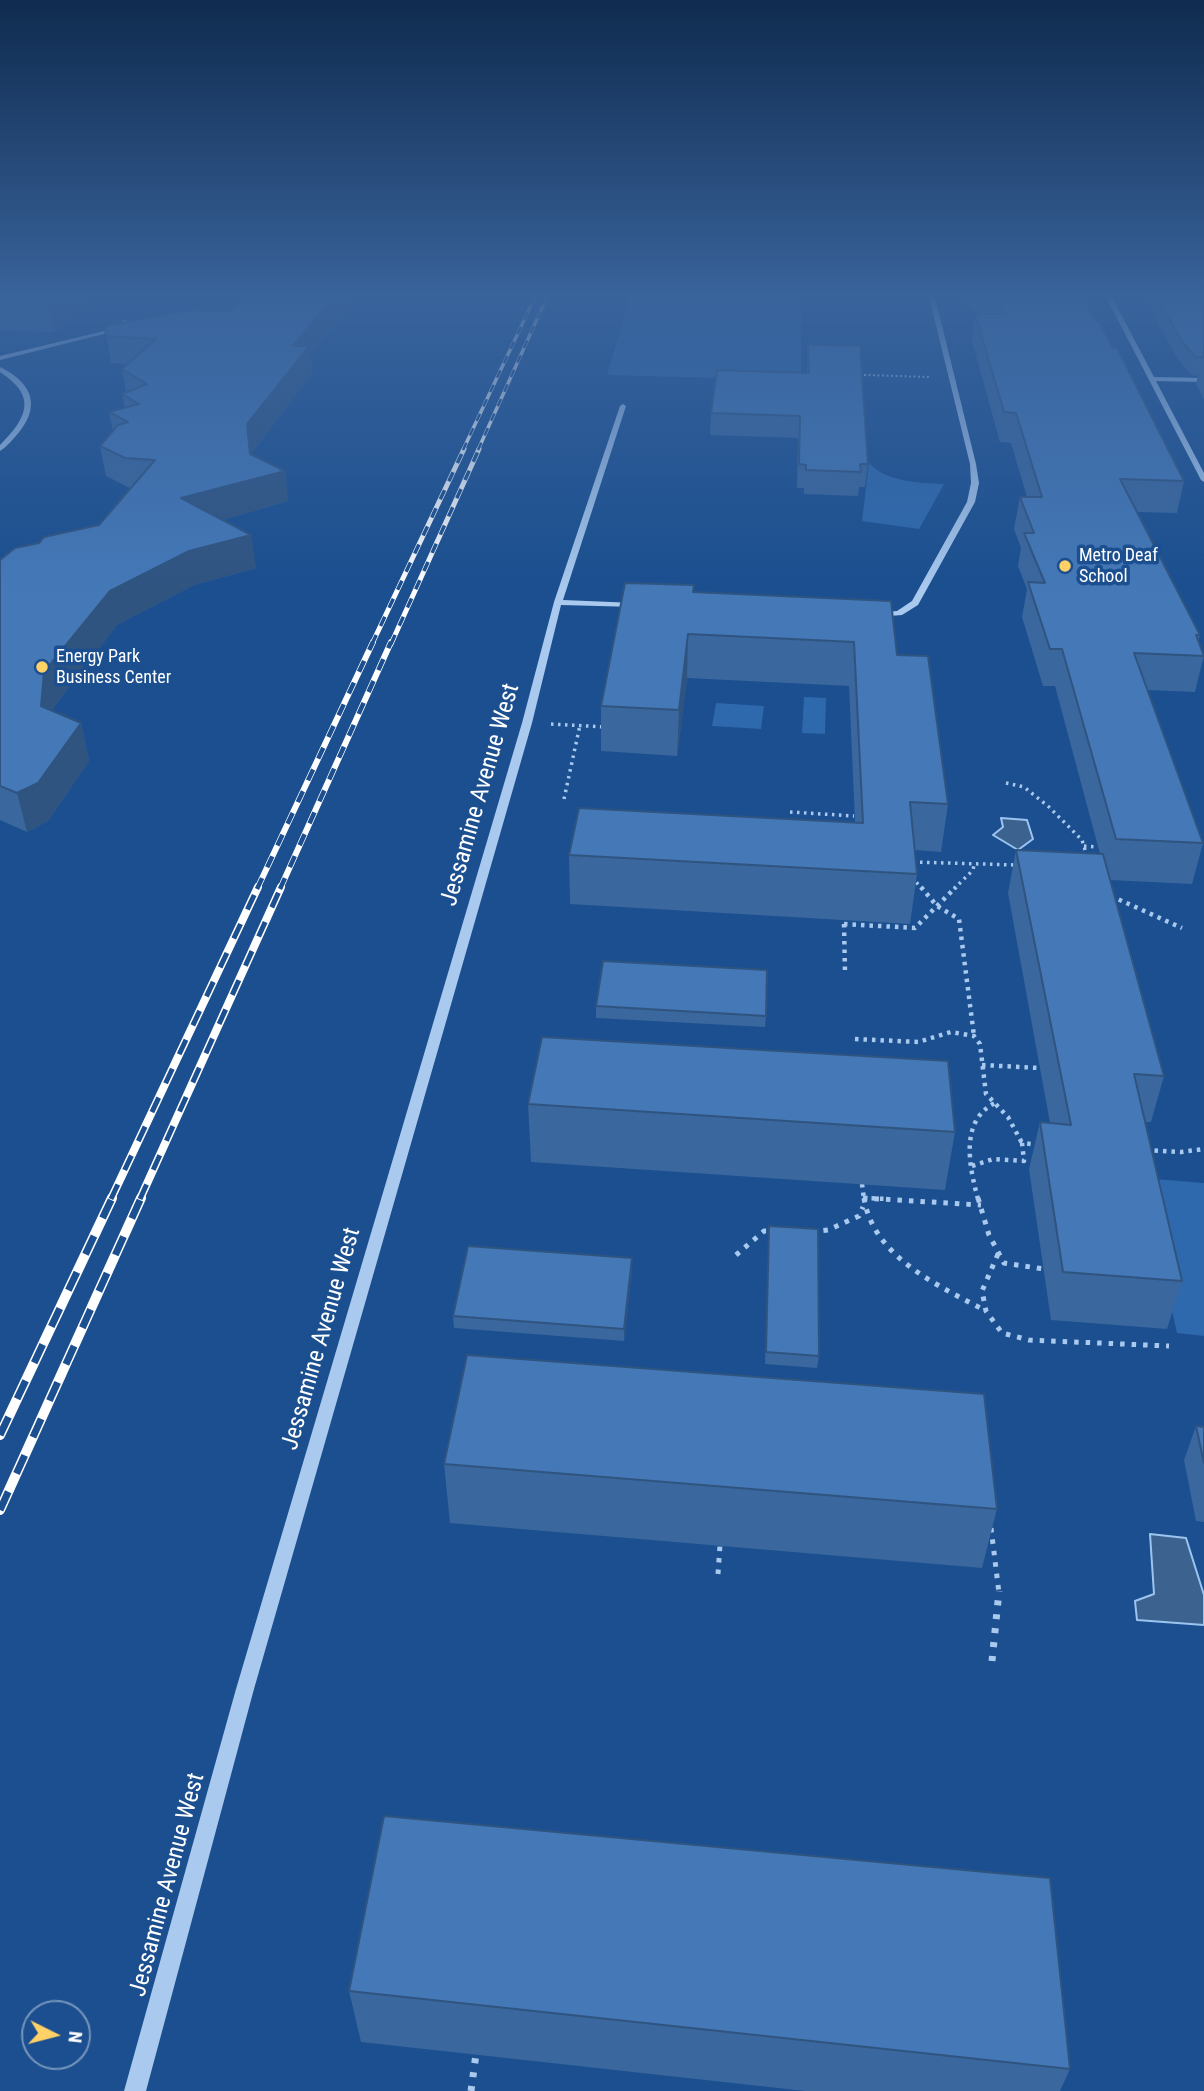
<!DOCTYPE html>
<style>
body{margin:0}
#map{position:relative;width:1204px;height:2091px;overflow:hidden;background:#1b4f8f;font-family:"Roboto Condensed",sans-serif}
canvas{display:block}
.north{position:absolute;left:21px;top:2000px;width:70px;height:70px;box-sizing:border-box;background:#1b4f8f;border:2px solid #7695bc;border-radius:50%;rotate:96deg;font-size:19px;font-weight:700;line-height:28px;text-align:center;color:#fff}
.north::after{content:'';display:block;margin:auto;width:24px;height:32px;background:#ffd166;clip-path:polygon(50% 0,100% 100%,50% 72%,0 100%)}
</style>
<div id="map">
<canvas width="1204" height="2091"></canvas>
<div class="north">N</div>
</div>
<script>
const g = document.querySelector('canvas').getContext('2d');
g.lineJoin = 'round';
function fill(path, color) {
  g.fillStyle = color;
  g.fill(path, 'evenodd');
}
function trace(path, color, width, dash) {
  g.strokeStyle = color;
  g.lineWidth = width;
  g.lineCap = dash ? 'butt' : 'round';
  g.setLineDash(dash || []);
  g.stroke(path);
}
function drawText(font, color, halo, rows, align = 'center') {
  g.font = font + ' "Roboto Condensed",sans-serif';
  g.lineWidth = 7;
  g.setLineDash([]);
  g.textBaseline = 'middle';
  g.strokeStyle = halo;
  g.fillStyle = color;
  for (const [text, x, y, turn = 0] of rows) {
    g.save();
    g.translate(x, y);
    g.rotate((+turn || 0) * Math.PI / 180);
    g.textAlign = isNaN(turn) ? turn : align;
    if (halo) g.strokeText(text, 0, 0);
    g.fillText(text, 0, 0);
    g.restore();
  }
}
fill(new Path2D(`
 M 630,297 L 801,297 L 801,380 L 607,375 Z
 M 869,463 C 886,482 919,483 944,484 L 919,529 L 862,521 Z
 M 804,697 L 826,698 L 825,734 L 802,733 Z
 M 716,703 L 764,706 L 761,729 L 712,726 Z
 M 1142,1178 L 1204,1183 L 1204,1336 L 1177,1333 Z`), '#2e69ad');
const water = new Path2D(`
 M 1001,818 L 1027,820 L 1033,839 L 1018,850 L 993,835 L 1003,827 Z
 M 1150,1534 L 1186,1538 L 1204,1595 L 1204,1625 L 1137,1620 L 1135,1601 L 1154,1594 Z`);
fill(water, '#3c6290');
trace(water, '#9cc4f0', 2);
trace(new Path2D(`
 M 864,375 L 929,377`), '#a9c9ee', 2, [2, 2.5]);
trace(new Path2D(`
 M 551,724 L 605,727
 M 1006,783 L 1024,787 L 1049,807 L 1082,840 L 1087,856
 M 564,799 L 580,725
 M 790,812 L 854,816
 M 1084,846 L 1098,847
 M 913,862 L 1016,865
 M 912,877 L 922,889
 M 954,889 L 973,870 L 974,865`), '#a9c9ee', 3.5, [2.5, 4.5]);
trace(new Path2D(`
 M 921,887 L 937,906 L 959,919 L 974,1036
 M 1111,896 L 1182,928
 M 844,924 L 915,928 L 956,887
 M 844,924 L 845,972
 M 855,1039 L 918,1042 L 951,1032 L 974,1036 L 980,1044 L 986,1094 L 1008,1117 L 1022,1143
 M 982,1065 L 1040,1068
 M 1146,1150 L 1181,1152 L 1204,1149
 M 972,1166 L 993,1159 L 1024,1161 L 1022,1143 L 1040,1145
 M 862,1184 L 864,1199
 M 863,1198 L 887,1199
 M 978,1199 C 969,1166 959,1119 997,1102`), '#a9c9ee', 4.5, [3.5, 5]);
trace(new Path2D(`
 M 863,1198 L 981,1205
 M 864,1198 C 873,1257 939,1286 986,1311
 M 978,1198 L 989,1235 L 1004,1263 L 1044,1269
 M 812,1232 L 828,1230 L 859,1216 L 863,1207
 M 998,1254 L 982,1291 L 986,1311 L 1002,1333 L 1029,1340 L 1169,1346
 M 736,1255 L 764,1231 L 771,1231
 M 991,1528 L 999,1593
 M 718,1574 L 720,1545`), '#a9c9ee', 5, [4.5, 7]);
trace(new Path2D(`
 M 992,1661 L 999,1591
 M 471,2091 L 476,2054`), '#a9c9ee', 7, [5, 9]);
fill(new Path2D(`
 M 929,297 L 935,297 L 976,464 L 979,483 L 975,502 L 918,605 L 902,615 L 877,617 L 874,617 L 874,613 L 897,611 L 912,601 L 967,502 L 971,483 L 970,464 Z
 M 1106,297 L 1112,297 L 1154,377 L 1204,378 L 1204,382 L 1156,381 L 1204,473 L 1204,482 L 1201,480 Z
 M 126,319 L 128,322 L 108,333 L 0,360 L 0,356 L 104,331 Z
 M 0,367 C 29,381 42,403 20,431 C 14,438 8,446 0,451 L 0,445 C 28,417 37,396 0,372 Z
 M 623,404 L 626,406 L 563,600 L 635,603 L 639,605 L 635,607 L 561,605 L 532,723 L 254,1689 L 146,2091 L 124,2091 L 236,1689 L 522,723 L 554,602 L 620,406 Z`), '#a9c9ee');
const railFar4 = new Path2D(`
 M 463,450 L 535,297
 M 478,450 L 547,297`);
const railFar3 = new Path2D(`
 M 372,644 L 464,449
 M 391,644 L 479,449`);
const railFar2 = new Path2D(`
 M 257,889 L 373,642
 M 280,889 L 391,642`);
const railFar1 = new Path2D(`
 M 111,1199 L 258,887
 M 140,1199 L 281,887`);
const rail = new Path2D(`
 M 0,1435 L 112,1198
 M 0,1510 L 141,1198`);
trace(railFar4, '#fff', 3.5);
trace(railFar3, '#fff', 5);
trace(railFar2, '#fff', 6);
trace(railFar1, '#fff', 8);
trace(rail, '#fff', 10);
trace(railFar4, '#1b4f8f', 2.5, [8]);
trace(railFar3, '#1b4f8f', 3.5, [10]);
trace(railFar2, '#1b4f8f', 4.5, [12]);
trace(railFar1, '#1b4f8f', 5, [16]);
trace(rail, '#1b4f8f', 7, [20]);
fill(new Path2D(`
 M 0,297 L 97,297 L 54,332 L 0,330 Z
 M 960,297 L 1084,297 L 1097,322 L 1113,348 L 1184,481 L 1177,513 L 1137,512 L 1200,635 L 1198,641 L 1204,655 L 1195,692 L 1148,690 L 1203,843 L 1192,884 L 1110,880 L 1164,1076 L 1151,1122 L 1145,1122 L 1182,1281 L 1167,1329 L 1051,1320 L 1029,1169 L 1040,1122 L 1050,1123 L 1008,893 L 1016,850 L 1100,854 L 1055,686 L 1043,686 L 1022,617 L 1027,589 L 1018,566 L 1021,548 L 1014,529 L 1020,497 L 1027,497 L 1011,443 L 1000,442 L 972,341 L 975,314 L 976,314 Z
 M 1144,297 L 1204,297 L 1204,399 L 1196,384 L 1198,376 L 1191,375 L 1177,358 Z
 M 105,326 L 310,356 L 312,373 L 251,454 L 285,471 L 288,501 L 222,520 L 256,568 L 194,585 L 117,625 L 53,708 L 52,711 L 81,723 L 89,761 L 48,821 L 27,832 L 0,820 L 0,560 L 39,543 L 99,525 L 130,488 L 106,476 L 100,446 L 113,431 L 109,412 L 125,408 L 122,394 L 126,392 L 122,369 L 128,364 L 111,363 Z
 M 808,345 L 868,464 L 865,487 L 859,487 L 858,496 L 804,494 L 804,488 L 797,488 L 798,438 L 710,435 L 711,413 L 807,373 Z
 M 694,585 L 694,592 L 897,655 L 948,804 L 941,852 L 915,850 L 917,874 L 910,924 L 570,904 L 569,855 L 855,822 L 849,686 L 687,678 L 677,756 L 601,751 L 601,706 Z
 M 596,1006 L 766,1016 L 765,1027 L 596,1018 Z
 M 528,1104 L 955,1132 L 945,1190 L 531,1162 Z
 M 769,1226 L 819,1356 L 817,1368 L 765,1364 Z
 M 632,1258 L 632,1270 L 624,1341 L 454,1328 L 453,1316 Z
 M 1196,1426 L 1204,1427 L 1204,1522 L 1196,1521 L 1184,1460 Z
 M 444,1464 L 997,1509 L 982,1568 L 450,1523 Z
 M 349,1991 L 1070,2069 L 1060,2091 L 805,2091 L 361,2042 Z`), '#3a679d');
fill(new Path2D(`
 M 61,297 L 97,297 L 54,332 L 49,306 Z
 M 334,297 L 357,297 L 310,356 L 312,373 L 251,454 L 285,471 L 288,501 L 186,530 L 181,498 L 247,424 L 293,346 Z
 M 251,535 L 256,568 L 194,585 L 117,625 L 53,708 L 50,743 L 41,706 L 44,672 L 110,591 L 189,551 Z
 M 688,634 L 687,678 L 677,756 L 679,710 Z
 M 81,723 L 89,761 L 48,821 L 27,832 L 17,793 Z
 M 632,1258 L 632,1270 L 624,1341 L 624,1329 Z`), '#305480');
const building = new Path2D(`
 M 3,297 L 61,297 L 49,306 L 0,304 L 0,299 Z
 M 243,297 L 334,297 L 293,346 L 309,346 L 247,424 L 250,454 L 285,471 L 181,498 L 251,535 L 189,551 L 110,591 L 44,672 L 41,706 L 81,723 L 38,783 L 17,793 L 0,786 L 0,560 L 15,548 L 39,543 L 44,537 L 99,525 L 155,460 L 125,458 L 100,446 L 118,425 L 128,422 L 109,412 L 139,404 L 122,394 L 147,384 L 122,369 L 156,339 L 106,336 L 105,326 L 188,310 L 229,311 Z
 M 988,297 L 1084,297 L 1097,322 L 1100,322 L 1113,348 L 1117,348 L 1184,481 L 1120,479 L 1200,635 L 1196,635 L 1204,656 L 1134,653 L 1203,843 L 1116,839 L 1062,649 L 1050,649 L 1028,582 L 1045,583 L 1024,533 L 1034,533 L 1020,497 L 1042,497 L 1016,413 L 1004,412 L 975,314 L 1006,314 Z
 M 1157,297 L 1204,297 L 1204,357 L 1195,357 L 1181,340 Z
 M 808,345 L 860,346 L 868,464 L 860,464 L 861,472 L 806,470 L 806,465 L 799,464 L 800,416 L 711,413 L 717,370 L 809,373 Z
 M 625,583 L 694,585 L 693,592 L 891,601 L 897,655 L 928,656 L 948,804 L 910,802 L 917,874 L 569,855 L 579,808 L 863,823 L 854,642 L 688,634 L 679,710 L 601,706 Z
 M 1016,850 L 1103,854 L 1164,1076 L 1134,1074 L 1182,1281 L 1063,1272 L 1040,1122 L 1071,1125 Z
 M 603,961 L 767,970 L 766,1016 L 596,1006 Z
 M 542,1037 L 948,1061 L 955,1132 L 528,1104 Z
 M 769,1226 L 818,1229 L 819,1356 L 766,1352 Z
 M 468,1246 L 632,1258 L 624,1329 L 453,1316 Z
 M 467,1355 L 984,1394 L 997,1509 L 444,1464 Z
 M 1196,1426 L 1204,1427 L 1204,1463 Z
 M 384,1816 L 1050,1878 L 1070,2069 L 349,1991 Z`);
fill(building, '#4478b7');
trace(building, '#305480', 2);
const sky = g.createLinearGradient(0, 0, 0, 590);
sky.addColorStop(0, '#0f2b4f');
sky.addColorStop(0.5, '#39639b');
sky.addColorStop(1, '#39639b00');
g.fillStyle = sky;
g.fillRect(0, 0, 1204, 590);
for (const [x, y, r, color] of [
 [1065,566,7,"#ffd166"],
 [42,667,7,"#ffd166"]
]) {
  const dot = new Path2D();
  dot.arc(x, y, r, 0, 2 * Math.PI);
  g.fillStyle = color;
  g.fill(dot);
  trace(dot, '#1b4f8f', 2.5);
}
drawText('18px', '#fff', '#1b4f8f', [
 ["Metro Deaf",1079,556],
 ["School",1079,577],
 ["Energy Park",56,657],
 ["Business Center",56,678]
], 'left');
drawText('24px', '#fff', '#1b4f8f', [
 ["Jessamine Avenue West",481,795,-74],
 ["Jessamine Avenue West",322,1339,-74],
 ["Jessamine Avenue West",168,1885,-75]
]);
</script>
